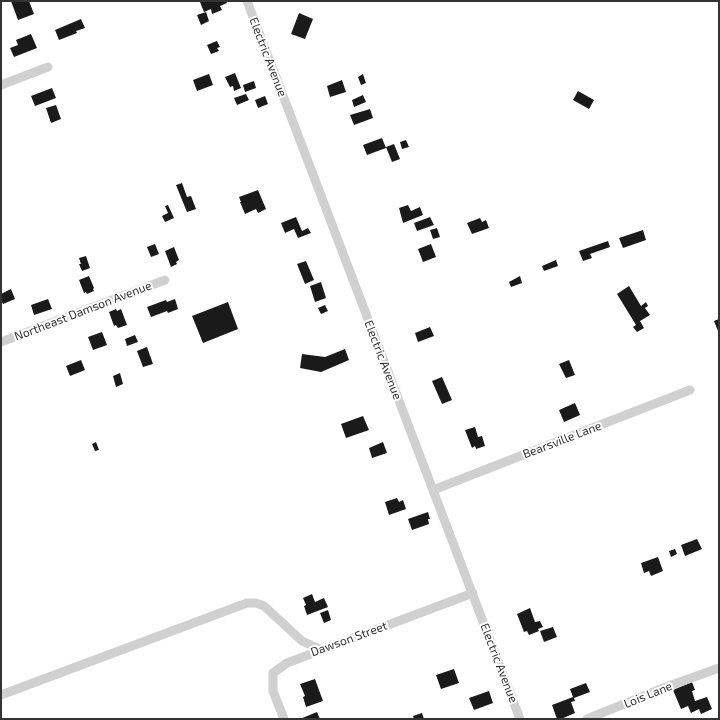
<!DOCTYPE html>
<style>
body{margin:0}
#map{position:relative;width:720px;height:720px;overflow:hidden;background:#fff;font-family:"Exo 2",sans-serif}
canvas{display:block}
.frame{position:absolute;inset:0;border:2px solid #333;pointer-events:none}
</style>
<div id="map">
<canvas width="720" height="720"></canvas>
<div class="frame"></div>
</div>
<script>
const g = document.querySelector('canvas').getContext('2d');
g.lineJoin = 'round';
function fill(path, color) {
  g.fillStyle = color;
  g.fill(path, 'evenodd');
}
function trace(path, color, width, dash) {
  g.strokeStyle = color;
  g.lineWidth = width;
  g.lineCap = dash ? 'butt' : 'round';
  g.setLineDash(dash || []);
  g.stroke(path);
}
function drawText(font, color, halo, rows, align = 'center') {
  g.font = font + ' "Exo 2",sans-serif';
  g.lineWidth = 4;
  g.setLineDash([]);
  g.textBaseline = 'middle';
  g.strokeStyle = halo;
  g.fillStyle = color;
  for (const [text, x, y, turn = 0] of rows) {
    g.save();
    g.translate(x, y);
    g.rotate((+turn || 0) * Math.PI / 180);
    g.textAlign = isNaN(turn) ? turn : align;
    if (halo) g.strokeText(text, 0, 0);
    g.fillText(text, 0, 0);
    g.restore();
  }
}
fill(new Path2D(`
 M 11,1 L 29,1 L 34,14 L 18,20 Z
 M 204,1 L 226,1 L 227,3 L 220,6 L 222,10 L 212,14 L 211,9 L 204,12 L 200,2 Z
 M 206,12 L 209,21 L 201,25 L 197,15 Z
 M 299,13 L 313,19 L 305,39 L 291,34 Z
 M 81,19 L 85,28 L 76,31 L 77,33 L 59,40 L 55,30 Z
 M 31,34 L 37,48 L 14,57 L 10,48 L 18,45 L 16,40 Z
 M 217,41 L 220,47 L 217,48 L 219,51 L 211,54 L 207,45 Z
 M 235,73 L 241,88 L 234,91 L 233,86 L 230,87 L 225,77 Z
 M 209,74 L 213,85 L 197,91 L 193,80 Z
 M 363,74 L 366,83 L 361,85 L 358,77 Z
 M 342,80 L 346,92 L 330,97 L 327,86 Z
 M 254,81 L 256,88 L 245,92 L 243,85 Z
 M 52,88 L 56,98 L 35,106 L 31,96 Z
 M 578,91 L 594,100 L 589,109 L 573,100 Z
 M 246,94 L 249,100 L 237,105 L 234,98 Z
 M 363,95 L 366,102 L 354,107 L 352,100 Z
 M 265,96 L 268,104 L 258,108 L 255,100 Z
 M 56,105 L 61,119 L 51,123 L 46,108 Z
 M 370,109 L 373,118 L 354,125 L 350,115 Z
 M 382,138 L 386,148 L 367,155 L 363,145 Z
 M 406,140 L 409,147 L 402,149 L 400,142 Z
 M 394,144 L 400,159 L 392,162 L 386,147 Z
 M 182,183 L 187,197 L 191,196 L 196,209 L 187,212 L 176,185 Z
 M 258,190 L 266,209 L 258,213 L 256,209 L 245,214 L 240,202 L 241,202 L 239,197 Z
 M 168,205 L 174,218 L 165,222 L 162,216 L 168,213 L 165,206 Z
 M 408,205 L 411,211 L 420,207 L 423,215 L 403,223 L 399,208 Z
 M 296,217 L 302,231 L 308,228 L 311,233 L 298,238 L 294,229 L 285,233 L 281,223 Z
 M 430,217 L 434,225 L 417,231 L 414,223 Z
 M 480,218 L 482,222 L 486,220 L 489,228 L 472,234 L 467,223 Z
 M 437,228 L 440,237 L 433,239 L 430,230 Z
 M 643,230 L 646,240 L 623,248 L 619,238 Z
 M 608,241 L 610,247 L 590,254 L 592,258 L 583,261 L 579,251 Z
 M 155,244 L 159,254 L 151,257 L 147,247 Z
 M 431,244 L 436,257 L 423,262 L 418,249 Z
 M 174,247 L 179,260 L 176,262 L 177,264 L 171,267 L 165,251 Z
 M 86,256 L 90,268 L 82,271 L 79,264 L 81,264 L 79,258 Z
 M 556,260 L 558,266 L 544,271 L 542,266 Z
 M 306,261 L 314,280 L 305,284 L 297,264 Z
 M 89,276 L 94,288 L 93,289 L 94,291 L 87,294 L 86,292 L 84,293 L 79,280 Z
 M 520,276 L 522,283 L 511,287 L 509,282 Z
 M 321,282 L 326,298 L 315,302 L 310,286 Z
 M 629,286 L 641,306 L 646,302 L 648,306 L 645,308 L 650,315 L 640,321 L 644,328 L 637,332 L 633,327 L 636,325 L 617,294 Z
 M 11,289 L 15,299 L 3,304 L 1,300 L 1,294 Z
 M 48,299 L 52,309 L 34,315 L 31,305 Z
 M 175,299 L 178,309 L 168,313 L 167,311 L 151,317 L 147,307 L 166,300 L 167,302 Z
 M 228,302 L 238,329 L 203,343 L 192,316 Z
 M 325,305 L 328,311 L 321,314 L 318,308 Z
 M 116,309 L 117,311 L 121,309 L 127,325 L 118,328 L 116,325 L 114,326 L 109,312 Z
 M 719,319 L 719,330 L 718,331 L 714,321 Z
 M 430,327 L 434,336 L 418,342 L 415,333 Z
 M 102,332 L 107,345 L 93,350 L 88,337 Z
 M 135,335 L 138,342 L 127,346 L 125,339 Z
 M 147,347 L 153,364 L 143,367 L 137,351 Z
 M 345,349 L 349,360 L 321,372 L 300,368 L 302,354 L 325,357 Z
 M 81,360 L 85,370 L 70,376 L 66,366 Z
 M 569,360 L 575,375 L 566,378 L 559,364 Z
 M 120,373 L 123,384 L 116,387 L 113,376 Z
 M 442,377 L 452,400 L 442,404 L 432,381 Z
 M 575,403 L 580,415 L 564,422 L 559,410 Z
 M 363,416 L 369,430 L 346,438 L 341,424 Z
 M 475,427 L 478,437 L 482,436 L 485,446 L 476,449 L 475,446 L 472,448 L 465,430 Z
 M 96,442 L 99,450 L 95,451 L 92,444 Z
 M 383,442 L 387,453 L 372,458 L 369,448 Z
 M 397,498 L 399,502 L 403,500 L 406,509 L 389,515 L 385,502 Z
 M 428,512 L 430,519 L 428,519 L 429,524 L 412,530 L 408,519 Z
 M 697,539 L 702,549 L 685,556 L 681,545 Z
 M 675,549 L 677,554 L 671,557 L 669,551 Z
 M 658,557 L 663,571 L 651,576 L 649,571 L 644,573 L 641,563 Z
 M 312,594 L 315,602 L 324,598 L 328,607 L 307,615 L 304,606 L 306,605 L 303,598 Z
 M 530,608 L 535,622 L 540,621 L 543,627 L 538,629 L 539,631 L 529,635 L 527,631 L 524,632 L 517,614 Z
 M 328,610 L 331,620 L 324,623 L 320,613 Z
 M 553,627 L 557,637 L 544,642 L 540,631 Z
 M 454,669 L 459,683 L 441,689 L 436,675 Z
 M 315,679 L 323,701 L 306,707 L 303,697 L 305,696 L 300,684 Z
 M 692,682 L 695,690 L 692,691 L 695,701 L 707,697 L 712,709 L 701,714 L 699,709 L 691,713 L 688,706 L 681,709 L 673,690 Z
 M 586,683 L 590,692 L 574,698 L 575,701 L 571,702 L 575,713 L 561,719 L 557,719 L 552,705 L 573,697 L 570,689 Z
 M 489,691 L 493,703 L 474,710 L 469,698 Z
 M 317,712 L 320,719 L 300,719 Z
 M 422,713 L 424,719 L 414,719 L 413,716 Z`), '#1a1a1a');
trace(new Path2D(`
 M 247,1 L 520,719
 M 1,85 L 48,67
 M 1,342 L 165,280
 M 433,490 L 690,390
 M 1,695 L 247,603 L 256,603 L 264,606 L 302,641 L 322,650
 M 284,719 L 273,691 L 273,673 L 287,663 L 473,593
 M 587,719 L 666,687 L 719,668`), '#d0d0d0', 9);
drawText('12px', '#333', '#fff', [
 ["Electric Avenue",268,57,69],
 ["Northeast Damson Avenue",83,311,-21],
 ["Electric Avenue",383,360,69],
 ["Bearsville Lane",562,440,-21],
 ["Dawson Street",349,639,-20],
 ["Electric Avenue",499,663,69],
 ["Lois Lane",648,695,-22]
]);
</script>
